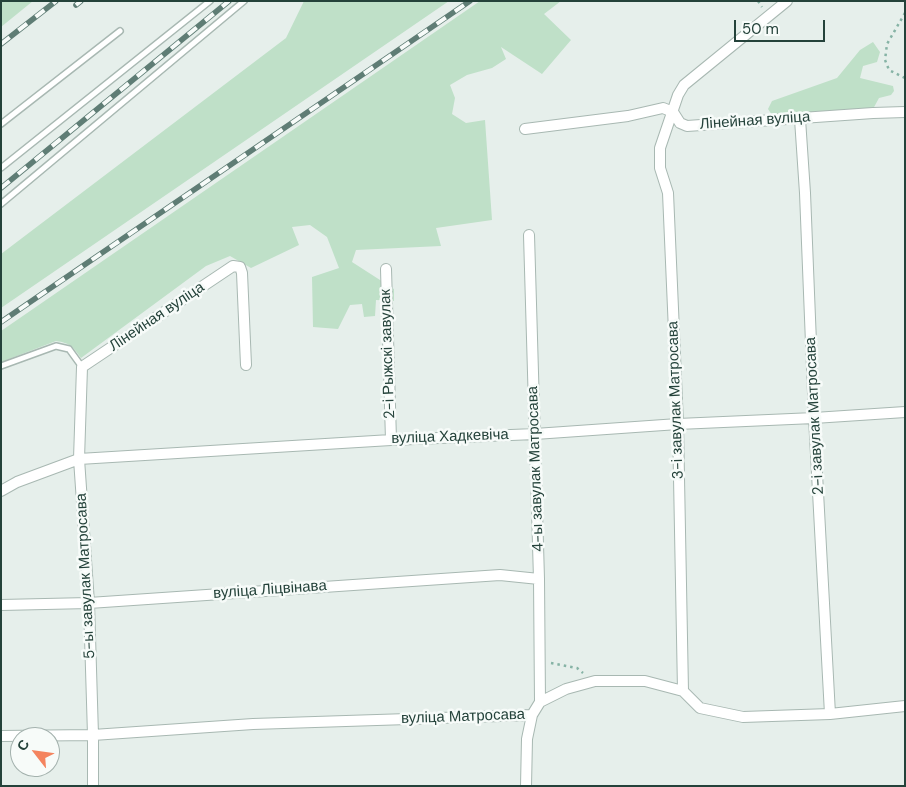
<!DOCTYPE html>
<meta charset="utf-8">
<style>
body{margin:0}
#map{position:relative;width:906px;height:787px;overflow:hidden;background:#e6efeb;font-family:"DM Sans",sans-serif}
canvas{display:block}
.frame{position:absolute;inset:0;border:2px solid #24423a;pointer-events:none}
.north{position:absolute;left:10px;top:727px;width:50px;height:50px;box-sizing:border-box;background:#f7fbf9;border:1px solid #a3b1ad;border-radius:50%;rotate:300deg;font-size:14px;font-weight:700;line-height:20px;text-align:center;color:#24423a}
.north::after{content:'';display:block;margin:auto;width:18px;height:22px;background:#f4845f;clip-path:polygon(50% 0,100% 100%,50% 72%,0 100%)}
.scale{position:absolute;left:734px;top:20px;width:91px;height:22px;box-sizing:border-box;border:2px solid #24423a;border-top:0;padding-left:6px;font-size:15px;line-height:18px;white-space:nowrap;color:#24423a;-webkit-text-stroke:4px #f7fbf9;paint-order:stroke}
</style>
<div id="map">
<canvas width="906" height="787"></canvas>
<div class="frame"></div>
<div class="north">С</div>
<div class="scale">50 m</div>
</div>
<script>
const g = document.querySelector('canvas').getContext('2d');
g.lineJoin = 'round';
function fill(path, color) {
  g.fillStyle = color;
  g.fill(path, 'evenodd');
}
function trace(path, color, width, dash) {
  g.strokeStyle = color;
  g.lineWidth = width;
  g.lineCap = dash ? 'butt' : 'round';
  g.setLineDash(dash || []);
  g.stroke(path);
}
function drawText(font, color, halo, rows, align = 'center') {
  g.font = font + ' "DM Sans",sans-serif';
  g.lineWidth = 5;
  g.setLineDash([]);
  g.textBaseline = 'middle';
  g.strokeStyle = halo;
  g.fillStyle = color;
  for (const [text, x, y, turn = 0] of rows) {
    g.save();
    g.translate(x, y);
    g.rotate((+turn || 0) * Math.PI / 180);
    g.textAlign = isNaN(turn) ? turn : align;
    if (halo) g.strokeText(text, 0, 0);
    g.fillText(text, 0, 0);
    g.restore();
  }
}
fill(new Path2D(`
 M 1,1 L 33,1 L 1,27 Z
 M 304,1 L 361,1 L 370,2 L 372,1 L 449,1 L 1,308 L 1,254 L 286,38 Z
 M 480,1 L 561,1 L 544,14 L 571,40 L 542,74 L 501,47 L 506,59 L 492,68 L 467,75 L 450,85 L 455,98 L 452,114 L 466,123 L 485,120 L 492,220 L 436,228 L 441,246 L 356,250 L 352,262 L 394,289 L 394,301 L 376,300 L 375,316 L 364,317 L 362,304 L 350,305 L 338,329 L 313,327 L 312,277 L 339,268 L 327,237 L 310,225 L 292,227 L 299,245 L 251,268 L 230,256 L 206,266 L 81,358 C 73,347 70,343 56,341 L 1,362 L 1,331 Z
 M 873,42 L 880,52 L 877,62 L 863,66 L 860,78 L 893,86 L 894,91 L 891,95 L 879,98 L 873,109 L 772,115 L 768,109 L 772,101 L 837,78 L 860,50 Z`), '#bfe0c8');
const service = new Path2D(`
 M 1,124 L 120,31
 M 1,168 L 210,1
 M 1,204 L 244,1
 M 1,366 L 56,346 L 69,349 L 82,367`);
const minor = new Path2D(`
 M 800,119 L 805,193 L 814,418 L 830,714
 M 525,129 L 628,116 L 663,108 L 673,112 L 680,123 L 687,126 L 873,113 L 905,112
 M 529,235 L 539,579 L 540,702
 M 386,269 L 391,440
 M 1,491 L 17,482 L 79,459 L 391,440 L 535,434 L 678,424 L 814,418 L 905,412
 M 1,605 L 89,603 L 500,575 L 539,579
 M 683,691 L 678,424 L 668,193 L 660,168 L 660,148 L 678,95 L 684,85 L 787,1
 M 1,736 L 93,735 L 253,724 L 532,715 L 540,702 L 566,689 L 595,681 L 645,681 L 683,691 L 700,708 L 743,717 L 830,714 L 905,706
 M 93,786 L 93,735 L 89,603 L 79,459 L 82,367 L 233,266 L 240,267 L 242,273 L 246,365
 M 526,786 L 527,739 L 532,715`);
trace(service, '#a8b8b2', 8);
trace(minor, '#a8b8b2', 12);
trace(new Path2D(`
 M 758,1 L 762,7
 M 905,13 L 887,44 L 885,60 L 889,70 L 905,78
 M 551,663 L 577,668 L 583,673`), '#86b3a5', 2.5, [2.5, 4]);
trace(service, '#fff', 5);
trace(minor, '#fff', 10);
const rail = new Path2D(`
 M 76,5 L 81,1
 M 1,44 L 56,1
 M 1,188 L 229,1
 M 1,322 L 470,1`);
trace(rail, '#5f7d75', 5.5);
trace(rail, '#f7fbf9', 4, [11]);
drawText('15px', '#24423a', '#f7fbf9', [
 ["Лінейная вуліца",755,121,-4],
 ["Лінейная вуліца",157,317,-34],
 ["2-і Рыжскі завулак",388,354,-92],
 ["3-і завулак Матросава",676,400,-92],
 ["2-і завулак Матросава",815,416,-93],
 ["вуліца Хадкевіча",450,437,-2],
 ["4-ы завулак Матросава",536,469,-92],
 ["5-ы завулак Матросава",86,576,-93],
 ["вуліца Ліцвінава",270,590,-4],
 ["вуліца Матросава",463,717,-2]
]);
</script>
